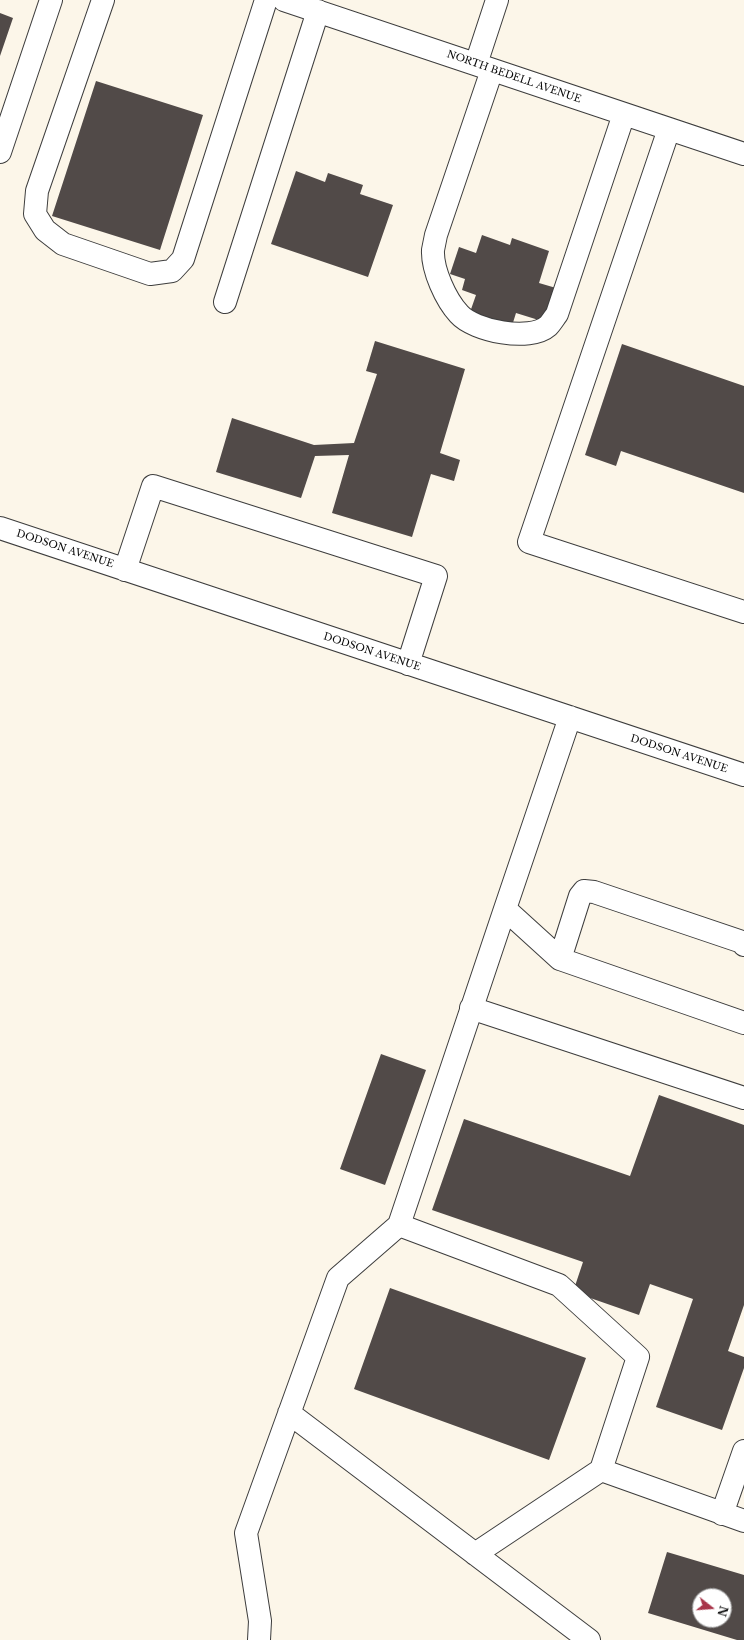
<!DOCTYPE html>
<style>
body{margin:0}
#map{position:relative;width:744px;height:1640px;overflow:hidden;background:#fcf6e9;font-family:"Libre Baskerville",serif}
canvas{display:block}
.north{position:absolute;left:692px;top:1588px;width:40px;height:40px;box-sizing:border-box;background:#fff;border:1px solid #9d9d9d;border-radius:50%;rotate:107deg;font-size:11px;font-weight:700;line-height:16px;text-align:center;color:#0a0a0a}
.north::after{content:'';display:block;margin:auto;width:14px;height:18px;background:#a83449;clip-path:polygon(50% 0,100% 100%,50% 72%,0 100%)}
</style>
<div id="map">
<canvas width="744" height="1640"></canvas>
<div class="north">N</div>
</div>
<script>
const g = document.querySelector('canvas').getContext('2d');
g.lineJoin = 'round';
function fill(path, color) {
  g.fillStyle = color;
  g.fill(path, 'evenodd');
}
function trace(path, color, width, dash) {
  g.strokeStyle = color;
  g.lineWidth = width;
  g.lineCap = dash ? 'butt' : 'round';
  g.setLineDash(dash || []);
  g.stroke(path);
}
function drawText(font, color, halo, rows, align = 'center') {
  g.font = font + ' "Libre Baskerville",serif';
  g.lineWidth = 4;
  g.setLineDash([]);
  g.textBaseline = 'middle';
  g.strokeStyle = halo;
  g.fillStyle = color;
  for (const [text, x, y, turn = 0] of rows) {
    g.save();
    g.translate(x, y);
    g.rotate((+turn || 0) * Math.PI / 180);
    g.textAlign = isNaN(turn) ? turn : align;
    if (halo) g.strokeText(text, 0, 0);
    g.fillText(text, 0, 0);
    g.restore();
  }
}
fill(new Path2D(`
 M 0,13 L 13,18 L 0,56 Z
 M 96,81 L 203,115 L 160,250 L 52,216 Z
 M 296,171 L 325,182 L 328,173 L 363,185 L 360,194 L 393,205 L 368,277 L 271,244 Z
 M 482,235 L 510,245 L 512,238 L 549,251 L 539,283 L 556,288 L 545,322 L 516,313 L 511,329 L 469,315 L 476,295 L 462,290 L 465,279 L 450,274 L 459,247 L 476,253 Z
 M 375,341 L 465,369 L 440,453 L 460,460 L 454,481 L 431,474 L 412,537 L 332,513 L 349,455 L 315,456 L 301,498 L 216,472 L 232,418 L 314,445 L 354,443 L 377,374 L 366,371 Z
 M 622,344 L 744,386 L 744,493 L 621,451 L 616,466 L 585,455 Z
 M 381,1054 L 426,1070 L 385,1185 L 340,1169 Z
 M 659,1095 L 744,1125 L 744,1305 L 728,1351 L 744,1357 L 744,1368 L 722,1430 L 656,1407 L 693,1299 L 650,1284 L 639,1315 L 573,1292 L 583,1262 L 432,1210 L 464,1119 L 630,1176 Z
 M 390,1288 L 586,1358 L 549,1460 L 354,1389 Z
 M 667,1552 L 744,1575 L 744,1640 L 737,1640 L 648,1613 ZM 700,1596 L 724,1596 L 724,1620 L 700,1620 Z`), '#514a48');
const minor = new Path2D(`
 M 103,0 L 37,191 L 35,214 L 45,230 L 63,244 L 150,274 L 172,271 L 183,259 L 266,0
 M 284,0 L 744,154
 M 476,64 L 497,0
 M 492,70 L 436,235 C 435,240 434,245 433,250 C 432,270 446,300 459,314 C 474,331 530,342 548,326 C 551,323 554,318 557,314 L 624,114
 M 669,129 L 529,542 L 744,612
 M 0,152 L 51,0
 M 225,302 L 318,11
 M 0,528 L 744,775
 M 125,570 L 153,486 L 436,576 L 408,664
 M 570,717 L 505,909 L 560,959 L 744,1023
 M 505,909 L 399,1225 L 559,1285 L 638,1357 L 601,1470 L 744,1521
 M 560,959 L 580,896 L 584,891 L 594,892 L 742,942 L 744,945
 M 471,1008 L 744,1098
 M 289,1413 L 589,1640
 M 722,1514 L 744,1451
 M 475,1554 L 601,1470
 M 259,1640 L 260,1621 L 246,1533 L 338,1278 L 399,1225`);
trace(minor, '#3d3d3d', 24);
trace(minor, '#fff', 22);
drawText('10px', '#0a0a0a', '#fff', [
 ["NORTH BEDELL AVENUE",514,77,19],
 ["DODSON AVENUE",65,549,18],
 ["DODSON AVENUE",372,652,18],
 ["DODSON AVENUE",679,754,18]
]);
</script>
